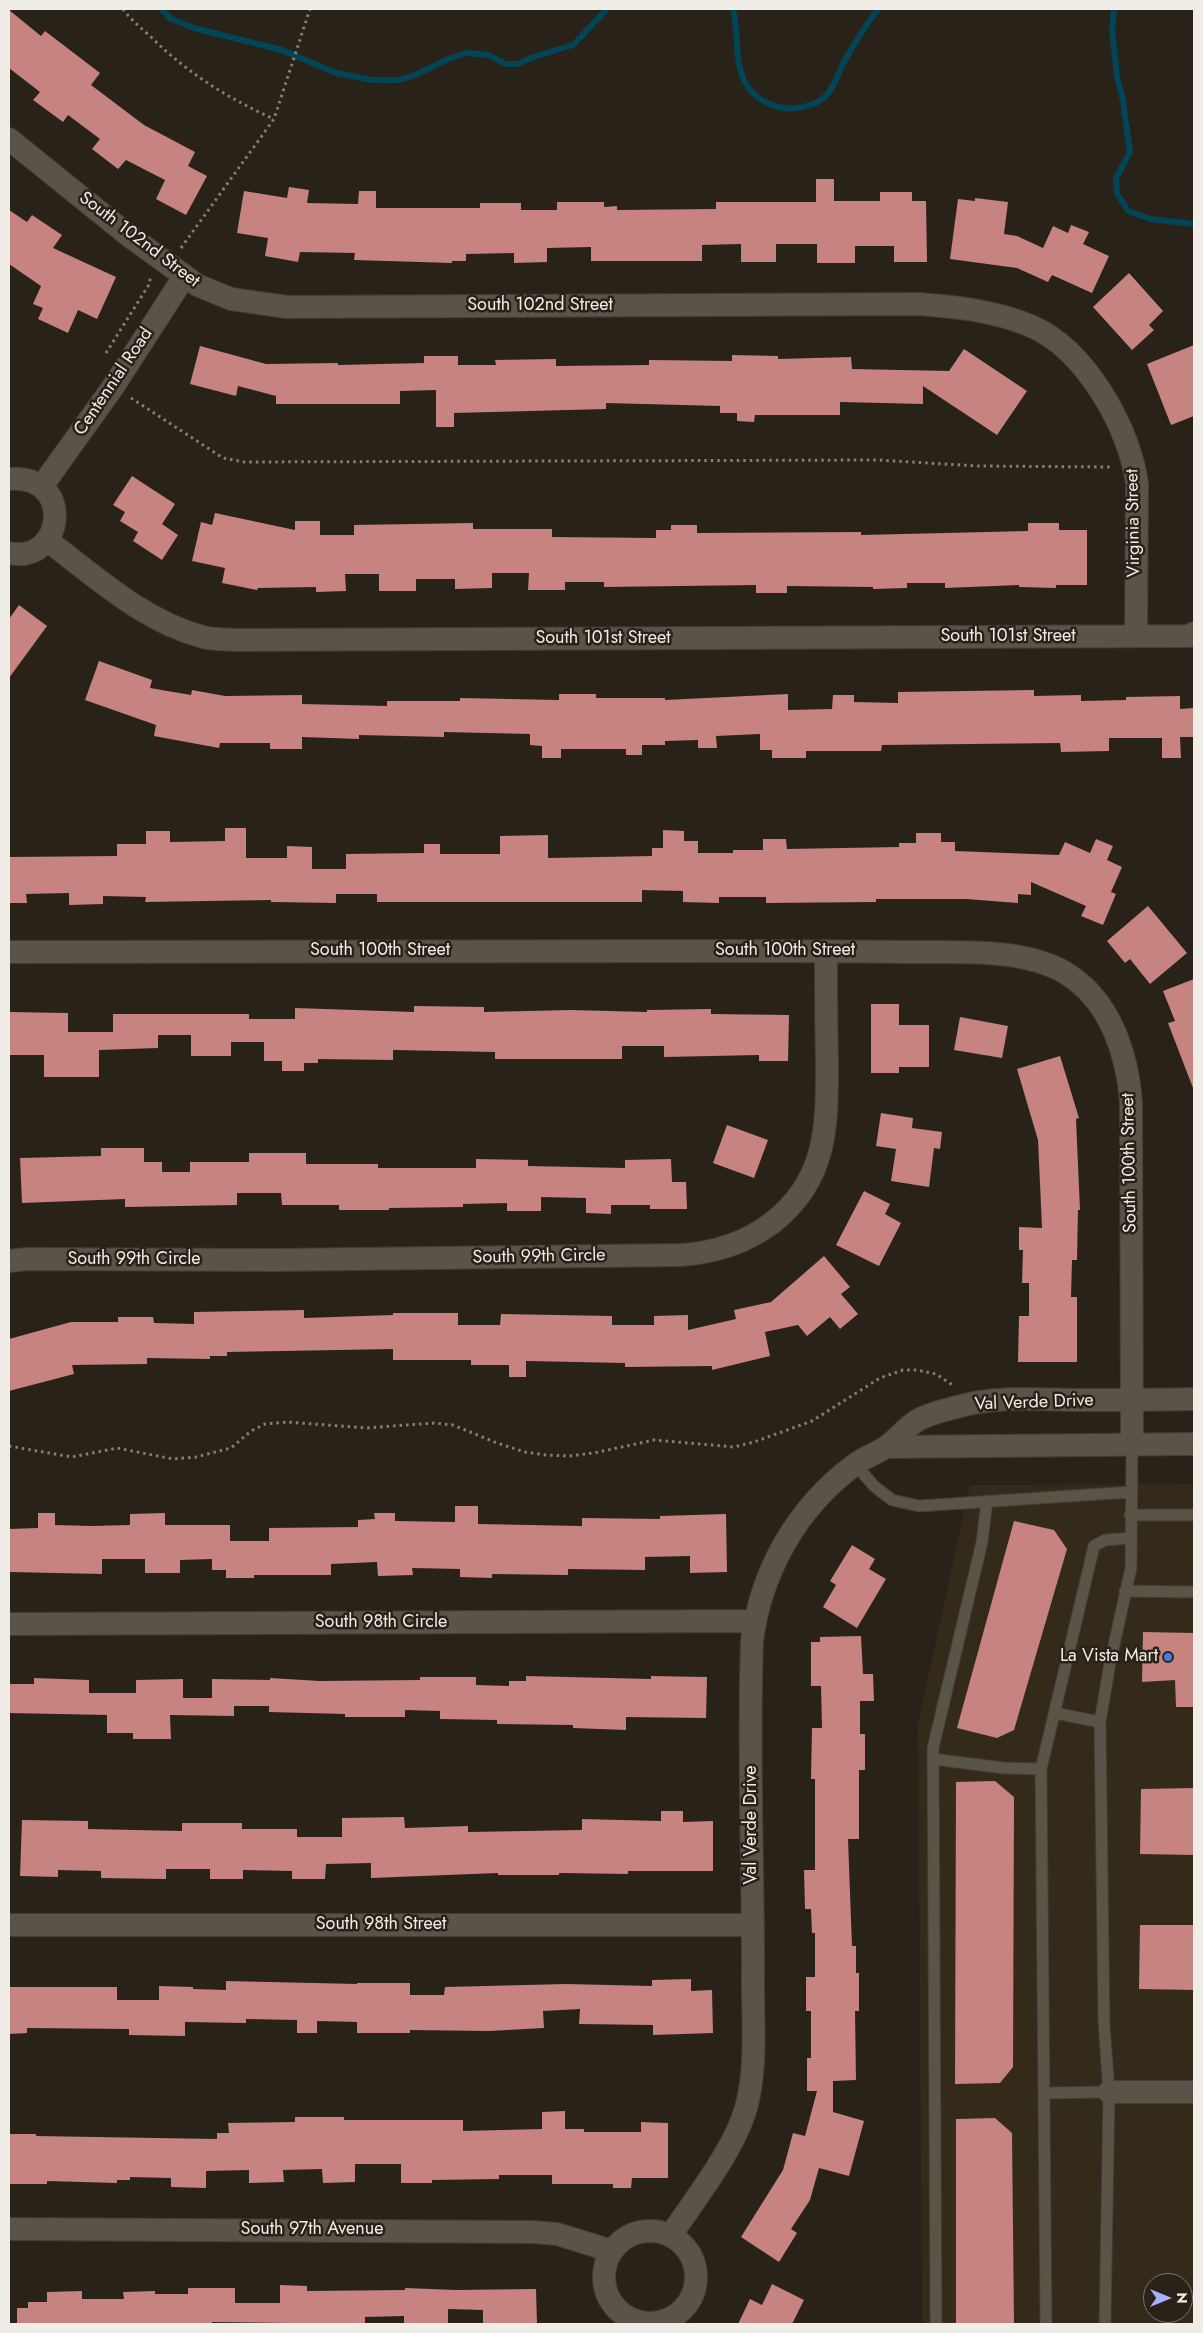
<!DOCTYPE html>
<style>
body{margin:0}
#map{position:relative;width:1203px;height:2333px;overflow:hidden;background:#282219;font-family:Jost,sans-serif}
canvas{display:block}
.frame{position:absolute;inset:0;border:10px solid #f0ece6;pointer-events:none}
.north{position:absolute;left:1143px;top:2273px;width:50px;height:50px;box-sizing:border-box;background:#282219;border:1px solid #78736b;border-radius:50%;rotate:90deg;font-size:14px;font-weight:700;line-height:20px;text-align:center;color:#f0ece6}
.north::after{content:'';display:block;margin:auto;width:18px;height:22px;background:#a6b1fc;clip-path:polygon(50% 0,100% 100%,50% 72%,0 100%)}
</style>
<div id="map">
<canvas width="1203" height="2333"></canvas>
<div class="frame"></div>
<div class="north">N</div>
</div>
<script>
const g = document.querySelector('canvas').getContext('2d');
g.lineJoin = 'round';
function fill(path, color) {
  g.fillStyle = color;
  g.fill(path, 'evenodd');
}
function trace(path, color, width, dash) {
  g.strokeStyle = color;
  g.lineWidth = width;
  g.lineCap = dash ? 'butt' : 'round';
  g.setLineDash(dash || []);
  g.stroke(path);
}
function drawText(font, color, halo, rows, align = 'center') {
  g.font = font + ' Jost,sans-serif';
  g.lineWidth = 5;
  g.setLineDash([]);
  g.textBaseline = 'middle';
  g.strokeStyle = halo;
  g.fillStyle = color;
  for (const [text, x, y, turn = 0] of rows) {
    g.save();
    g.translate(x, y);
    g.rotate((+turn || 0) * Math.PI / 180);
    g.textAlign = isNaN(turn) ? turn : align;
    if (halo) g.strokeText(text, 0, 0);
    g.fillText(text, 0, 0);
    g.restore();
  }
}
fill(new Path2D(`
 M 1194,1484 L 1194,2324 L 922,2324 L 918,1723 L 970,1485 ZM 1153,2283 L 1183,2283 L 1183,2313 L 1153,2313 Z`), '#332a1a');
trace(new Path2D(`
 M 161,9 L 171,19 L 194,28 L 282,50 L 336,73 L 372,80 L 399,80 L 415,75 L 448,59 L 466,53 L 489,55 L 505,64 L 518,64 L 533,57 L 573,45 L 607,9
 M 733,9 C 739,32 734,58 744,80 C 751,95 763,103 779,107 C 795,111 820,106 830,91 C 837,81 840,67 847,57 C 856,40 867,24 878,9
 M 1114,9 L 1112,29 L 1117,76 L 1123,101 L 1130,152 L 1116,178 L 1117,193 L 1128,211 L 1150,219 L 1194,224`), '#014557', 6);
fill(new Path2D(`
 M 9,10 L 41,36 L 45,31 L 100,73 L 91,85 L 144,125 L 195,152 L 188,166 L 207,176 L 186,215 L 156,199 L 165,180 L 126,160 L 118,169 L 92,149 L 100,139 L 68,115 L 63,122 L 33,100 L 40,92 L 9,68 Z
 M 816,179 L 834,179 L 834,201 L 880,201 L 880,192 L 912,192 L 912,201 L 926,201 L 927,262 L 894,262 L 894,246 L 855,246 L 855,263 L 817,263 L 817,244 L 776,244 L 776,262 L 741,262 L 741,244 L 702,245 L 702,261 L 591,261 L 591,247 L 547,248 L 547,262 L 514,263 L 514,253 L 466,254 L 466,261 L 452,261 L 452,263 L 354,260 L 355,253 L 300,252 L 298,262 L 265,256 L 268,238 L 237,233 L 244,191 L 287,198 L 289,187 L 309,190 L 307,203 L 358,204 L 359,191 L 376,191 L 376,208 L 480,208 L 480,203 L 521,203 L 521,210 L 557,210 L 557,202 L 604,202 L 604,207 L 617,206 L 617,210 L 716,209 L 716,202 L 816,202 Z
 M 975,198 L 1008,202 L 1004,234 L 1017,236 L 1043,248 L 1053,226 L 1068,233 L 1071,225 L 1089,232 L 1083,244 L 1109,256 L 1092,293 L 1052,275 L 1048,282 L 1017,268 L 950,259 L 958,199 L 975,201 Z
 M 9,210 L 27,222 L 32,215 L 62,235 L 53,248 L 116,277 L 97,319 L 78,310 L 68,333 L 38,319 L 43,308 L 33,304 L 41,286 L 9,264 Z
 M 1129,273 L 1163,311 L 1149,325 L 1154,330 L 1132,350 L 1093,307 Z
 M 1194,345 L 1194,416 L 1171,425 L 1147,364 Z
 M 200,346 L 266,364 L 338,363 L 338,365 L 424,363 L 424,356 L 458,356 L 458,365 L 496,365 L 495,360 L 556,359 L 556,366 L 649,365 L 649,360 L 732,361 L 732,355 L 778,356 L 778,359 L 851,357 L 852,369 L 949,371 L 964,349 L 1027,391 L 997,435 L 923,386 L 923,404 L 840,402 L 840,415 L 755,415 L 754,422 L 737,421 L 737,413 L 720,413 L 720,406 L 606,403 L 606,409 L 454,413 L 454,427 L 436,427 L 436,390 L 400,391 L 400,404 L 276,404 L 276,396 L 238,386 L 236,396 L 190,384 Z
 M 132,476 L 175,504 L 162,524 L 178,535 L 162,560 L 133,541 L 138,532 L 120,521 L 125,512 L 113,505 Z
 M 215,513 L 295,530 L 295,521 L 320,521 L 320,535 L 354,535 L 354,525 L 473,523 L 473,529 L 552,529 L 552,537 L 656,538 L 656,530 L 671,530 L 671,525 L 697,525 L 697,533 L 861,532 L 861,535 L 1028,531 L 1028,523 L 1059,523 L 1059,530 L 1087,530 L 1087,585 L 1056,585 L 1056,588 L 1019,587 L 1019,585 L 945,588 L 945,583 L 907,583 L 907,588 L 873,589 L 873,587 L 787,586 L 787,593 L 756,593 L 756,585 L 604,587 L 604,582 L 565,582 L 565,590 L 528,590 L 529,573 L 492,573 L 492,588 L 455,589 L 455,579 L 416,579 L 416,591 L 379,591 L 379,574 L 345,574 L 346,591 L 316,592 L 316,587 L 258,588 L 257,590 L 222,583 L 225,568 L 192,561 L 201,522 L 212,525 Z
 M 19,605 L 47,626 L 9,678 L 9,619 Z
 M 99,661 L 152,680 L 150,688 L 191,695 L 192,690 L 225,696 L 302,695 L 302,704 L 387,706 L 387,701 L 460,701 L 460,698 L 559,700 L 559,694 L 596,694 L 596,698 L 665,698 L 665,700 L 788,694 L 788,710 L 832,709 L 833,695 L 854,695 L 854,702 L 898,703 L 898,692 L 1034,690 L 1034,696 L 1081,695 L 1081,701 L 1126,700 L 1126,697 L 1180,696 L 1180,709 L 1194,708 L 1194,737 L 1180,737 L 1181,758 L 1162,758 L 1162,738 L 1109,738 L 1109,751 L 1061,752 L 1060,743 L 882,745 L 881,751 L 806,751 L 806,758 L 772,758 L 772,750 L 760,750 L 760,734 L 716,736 L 717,748 L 698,748 L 698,740 L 665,741 L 665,745 L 642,745 L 642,755 L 626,755 L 626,749 L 561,749 L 561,758 L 542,758 L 542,746 L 530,745 L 530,734 L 444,732 L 444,737 L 359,735 L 359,739 L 302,737 L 302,749 L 270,749 L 270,743 L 220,743 L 219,748 L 154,736 L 156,725 L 85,700 Z
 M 225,828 L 246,828 L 246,858 L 287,858 L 287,846 L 312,847 L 312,869 L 346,869 L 346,854 L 424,853 L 424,844 L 440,844 L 440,854 L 500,854 L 500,836 L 548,835 L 548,858 L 652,856 L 652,848 L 663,848 L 663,830 L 684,831 L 684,841 L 698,841 L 698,853 L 733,853 L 733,850 L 763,850 L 763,839 L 786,839 L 787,849 L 899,847 L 899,843 L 916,843 L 916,833 L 941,833 L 941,842 L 955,842 L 955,851 L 1059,855 L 1065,842 L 1090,853 L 1096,839 L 1113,846 L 1107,860 L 1122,867 L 1111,892 L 1116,894 L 1103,925 L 1081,916 L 1086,906 L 1031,882 L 1031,895 L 1018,894 L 1018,903 L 966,899 L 876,899 L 876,902 L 766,903 L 766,897 L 719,897 L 719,903 L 683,902 L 683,891 L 642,890 L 642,902 L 377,902 L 377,894 L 336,894 L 336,903 L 271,902 L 271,900 L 145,902 L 146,897 L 103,896 L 103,904 L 69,905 L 69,893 L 26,894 L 27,903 L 9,903 L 9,857 L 117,856 L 117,844 L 146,844 L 146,831 L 170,831 L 170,842 L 225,841 Z
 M 1148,906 L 1187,953 L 1150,984 L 1130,959 L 1125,963 L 1107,941 Z
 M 1194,979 L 1194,1088 L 1193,1088 L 1168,1023 L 1175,1021 L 1163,991 Z
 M 871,1004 L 899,1004 L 899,1025 L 929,1025 L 929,1067 L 899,1067 L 899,1073 L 871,1073 Z
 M 414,1006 L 484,1007 L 484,1012 L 571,1010 L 647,1012 L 647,1010 L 711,1009 L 711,1014 L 789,1015 L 788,1061 L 759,1061 L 759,1055 L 664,1057 L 664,1046 L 622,1046 L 622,1059 L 495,1059 L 495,1052 L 393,1050 L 393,1060 L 318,1059 L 318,1063 L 304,1063 L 304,1071 L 282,1071 L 282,1061 L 264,1061 L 264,1042 L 231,1042 L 231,1056 L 191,1056 L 191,1035 L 158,1035 L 158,1048 L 99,1050 L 99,1077 L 44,1077 L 44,1055 L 9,1055 L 9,1012 L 68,1013 L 68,1032 L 113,1032 L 113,1014 L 249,1014 L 249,1019 L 295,1019 L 295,1008 L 414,1012 Z
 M 960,1017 L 1008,1026 L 1002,1058 L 954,1050 Z
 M 1060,1056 L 1079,1118 L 1076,1119 L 1080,1210 L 1078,1210 L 1077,1260 L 1072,1260 L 1071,1297 L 1077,1297 L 1077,1362 L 1018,1362 L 1019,1316 L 1029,1316 L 1029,1283 L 1022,1283 L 1023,1250 L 1019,1250 L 1019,1227 L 1042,1228 L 1038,1140 L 1017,1069 Z
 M 881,1113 L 913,1118 L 912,1128 L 942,1132 L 940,1149 L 934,1148 L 929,1187 L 891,1181 L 896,1149 L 876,1146 Z
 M 727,1125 L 768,1140 L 754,1178 L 713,1163 Z
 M 101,1148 L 144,1148 L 144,1162 L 162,1162 L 162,1172 L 190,1172 L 190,1162 L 249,1162 L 249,1153 L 306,1153 L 306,1164 L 378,1164 L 378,1168 L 476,1168 L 476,1159 L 528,1160 L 528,1166 L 625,1168 L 625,1160 L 671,1159 L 672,1182 L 686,1182 L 687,1209 L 650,1209 L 650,1205 L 611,1205 L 611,1214 L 586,1213 L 586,1198 L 541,1197 L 541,1211 L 507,1211 L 507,1203 L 463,1204 L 463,1207 L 389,1208 L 389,1210 L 339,1210 L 339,1205 L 282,1205 L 281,1193 L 237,1193 L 237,1205 L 125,1207 L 125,1199 L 22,1203 L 20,1158 L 101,1156 Z
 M 864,1191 L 890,1204 L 885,1214 L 901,1223 L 879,1266 L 836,1245 Z
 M 824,1256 L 850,1287 L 841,1294 L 858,1314 L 840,1329 L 830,1317 L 807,1336 L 798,1325 L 765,1332 L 770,1356 L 712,1370 L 712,1366 L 625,1367 L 625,1363 L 526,1361 L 526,1377 L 509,1377 L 509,1365 L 471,1365 L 471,1360 L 393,1360 L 393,1349 L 227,1352 L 227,1356 L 210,1356 L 210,1359 L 147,1358 L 147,1364 L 72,1365 L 74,1374 L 9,1391 L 9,1339 L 71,1322 L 118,1322 L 118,1317 L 153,1317 L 154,1323 L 194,1324 L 194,1312 L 304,1310 L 304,1318 L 393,1315 L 393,1313 L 458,1313 L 458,1325 L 500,1325 L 501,1314 L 612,1316 L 612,1325 L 654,1325 L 654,1316 L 688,1315 L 688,1330 L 736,1319 L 734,1310 L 771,1302 Z
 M 455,1506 L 478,1506 L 478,1524 L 582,1526 L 582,1518 L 660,1519 L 660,1516 L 726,1514 L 727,1572 L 690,1573 L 690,1556 L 645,1557 L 645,1570 L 568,1569 L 568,1575 L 492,1574 L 492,1578 L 460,1577 L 460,1569 L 412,1568 L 413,1575 L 378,1576 L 377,1562 L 331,1564 L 331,1575 L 254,1575 L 254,1578 L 226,1578 L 226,1570 L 212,1570 L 212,1559 L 180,1560 L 180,1573 L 145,1573 L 145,1559 L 102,1559 L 102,1574 L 9,1572 L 9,1529 L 38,1528 L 38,1513 L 55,1513 L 55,1525 L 92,1526 L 130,1525 L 130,1514 L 165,1513 L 165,1525 L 230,1525 L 230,1541 L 269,1541 L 269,1528 L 358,1527 L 358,1520 L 375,1519 L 374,1513 L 395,1513 L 395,1521 L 455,1522 Z
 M 1014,1521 L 1054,1530 L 1067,1549 L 1014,1730 L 997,1738 L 957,1728 Z
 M 852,1545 L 875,1559 L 869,1569 L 886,1579 L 857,1628 L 823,1607 L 836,1585 L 830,1581 Z
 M 1143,1632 L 1194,1633 L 1194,1707 L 1176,1707 L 1175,1680 L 1142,1682 Z
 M 861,1636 L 863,1674 L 873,1674 L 874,1701 L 860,1701 L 860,1734 L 865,1734 L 865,1770 L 859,1770 L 859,1839 L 848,1839 L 852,1946 L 856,1946 L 856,1973 L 859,1973 L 859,2011 L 855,2011 L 856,2080 L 833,2081 L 833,2112 L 864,2121 L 849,2176 L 819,2168 L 810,2200 L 791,2229 L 797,2233 L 779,2262 L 741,2237 L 783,2170 L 793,2133 L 805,2136 L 817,2091 L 807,2091 L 807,2058 L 811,2058 L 811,2011 L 806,2011 L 806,1977 L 815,1977 L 815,1933 L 812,1933 L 811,1909 L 805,1909 L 804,1870 L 815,1870 L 815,1779 L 811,1779 L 812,1728 L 822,1728 L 821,1686 L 811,1686 L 811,1642 L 820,1642 L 820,1637 Z
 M 526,1676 L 651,1679 L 651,1676 L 707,1677 L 706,1718 L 626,1717 L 626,1730 L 573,1728 L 573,1725 L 497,1724 L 497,1720 L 440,1719 L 440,1711 L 405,1710 L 405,1717 L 345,1717 L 345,1714 L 269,1712 L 269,1706 L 234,1706 L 234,1716 L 170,1715 L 171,1739 L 133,1739 L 133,1733 L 107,1733 L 107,1715 L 9,1713 L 9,1684 L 34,1684 L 34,1678 L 89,1680 L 89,1693 L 136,1693 L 136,1680 L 183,1679 L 183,1698 L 212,1698 L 212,1679 L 270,1680 L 270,1678 L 320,1681 L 420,1680 L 420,1677 L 476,1677 L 476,1685 L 509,1686 L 509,1681 L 526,1681 Z
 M 995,1781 L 1014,1797 L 1013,2067 L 1000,2083 L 955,2084 L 956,1782 Z
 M 1194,1788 L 1194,1855 L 1140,1854 L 1141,1789 Z
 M 661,1811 L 683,1811 L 683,1822 L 713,1821 L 713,1871 L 628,1871 L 628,1874 L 559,1873 L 559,1875 L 498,1875 L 498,1873 L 371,1878 L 371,1863 L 326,1864 L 325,1879 L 292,1879 L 292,1871 L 243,1870 L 243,1879 L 210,1879 L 210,1869 L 166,1869 L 166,1879 L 101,1878 L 101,1871 L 58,1870 L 58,1877 L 20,1876 L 22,1820 L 88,1821 L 88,1829 L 182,1831 L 182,1823 L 242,1823 L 242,1829 L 297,1829 L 297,1837 L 342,1837 L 342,1818 L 404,1817 L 405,1828 L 468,1826 L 468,1832 L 582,1830 L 582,1819 L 661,1821 Z
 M 1140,1925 L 1194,1925 L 1194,1990 L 1139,1989 Z
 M 691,1979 L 691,1991 L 712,1990 L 713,2033 L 653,2035 L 653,2025 L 579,2024 L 580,2009 L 543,2011 L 544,2028 L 489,2031 L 410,2030 L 410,2033 L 357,2033 L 357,2022 L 317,2021 L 317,2033 L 297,2033 L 297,2020 L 246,2019 L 246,2023 L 185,2022 L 185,2036 L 129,2035 L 129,2029 L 27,2028 L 27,2033 L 9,2034 L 9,1987 L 117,1987 L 117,2000 L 159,2000 L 159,1986 L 193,1987 L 193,1989 L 226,1990 L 226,1981 L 357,1984 L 357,1983 L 410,1983 L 410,1995 L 444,1995 L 445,1987 L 566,1984 L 652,1986 L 652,1980 Z
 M 565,2111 L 565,2129 L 584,2129 L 584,2132 L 641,2132 L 641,2122 L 668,2123 L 668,2178 L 632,2178 L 631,2188 L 613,2188 L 613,2184 L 552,2184 L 552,2175 L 499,2175 L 499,2179 L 432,2180 L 432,2183 L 401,2183 L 401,2164 L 355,2164 L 355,2182 L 323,2183 L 322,2169 L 283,2170 L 284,2182 L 249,2183 L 249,2170 L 206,2171 L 206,2188 L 171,2187 L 171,2178 L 130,2177 L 130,2180 L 117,2180 L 117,2183 L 47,2181 L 47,2184 L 9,2184 L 9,2134 L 36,2134 L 36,2136 L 217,2139 L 217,2133 L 229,2133 L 228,2123 L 295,2122 L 295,2117 L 344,2117 L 344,2120 L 463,2120 L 463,2131 L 542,2129 L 542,2112 Z
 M 995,2118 L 1012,2133 L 1014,2324 L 956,2324 L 956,2119 Z
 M 772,2284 L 804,2300 L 792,2324 L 738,2324 L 750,2299 L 762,2305 Z
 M 280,2285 L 307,2286 L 307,2291 L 405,2290 L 405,2288 L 456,2290 L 536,2289 L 537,2324 L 483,2324 L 483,2310 L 448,2309 L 448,2324 L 404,2324 L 404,2316 L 365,2317 L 365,2324 L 212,2322 L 212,2324 L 17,2324 L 17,2308 L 28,2308 L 28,2302 L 47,2302 L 47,2292 L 82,2291 L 82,2299 L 124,2299 L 123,2292 L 155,2291 L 155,2294 L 188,2294 L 188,2288 L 235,2288 L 235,2303 L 280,2303 Z`), '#c6837f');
const service = new Path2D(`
 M 855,1464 L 874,1486 L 892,1500 L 919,1506 L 1131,1492
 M 1130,1515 L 1194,1515
 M 1125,1591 L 1194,1592
 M 1055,1713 L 1100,1722
 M 933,1759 L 1004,1768 L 1041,1769
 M 1044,2093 L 1109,2092
 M 936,2324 L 933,1748 L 982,1542 L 987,1501
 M 1046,2324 L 1041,1769 L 1094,1546 L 1105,1540 L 1130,1538
 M 1105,2324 L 1109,2092 L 1104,2023 L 1100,1722 L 1110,1663 L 1131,1568 L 1132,1444`);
const minor = new Path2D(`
 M 9,139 L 128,235 L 197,285 L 231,299 L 287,307 L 919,304 C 958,307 995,311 1031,326 C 1085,349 1130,428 1137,484 L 1136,636
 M 9,479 C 75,473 65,565 9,553
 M 42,486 L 113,387 L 184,277
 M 47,540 C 96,577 143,621 203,637 C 214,640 227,639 238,640 L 1189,636 L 1194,633
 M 9,952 C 254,951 499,951 745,951 C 797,951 850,951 903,952 C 953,953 1020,947 1064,972 C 1110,999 1127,1053 1131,1102 L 1132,1444
 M 9,1261 L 27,1259 L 275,1260 L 680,1255 C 714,1253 744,1244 772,1223 C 829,1179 827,1123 827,1058 C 826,1022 826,987 826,951
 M 887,1447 L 1194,1444
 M 9,1624 L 754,1621
 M 9,1925 L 753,1925
 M 1109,2092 L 1194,2092
 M 9,2229 L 532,2232 L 557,2234 L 612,2251
 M604 2277a46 46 0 1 1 92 0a46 46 0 1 1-92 0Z
 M 671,2235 C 695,2199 734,2150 746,2108 C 758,2064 752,2015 753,1969 C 753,1860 748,1750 752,1641 C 761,1571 797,1508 853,1466 C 863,1458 875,1454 886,1447 C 897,1440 906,1427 918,1420 C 928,1414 945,1410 957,1407 C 994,1396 1035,1399 1073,1400 C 1114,1400 1154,1400 1194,1399`);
trace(service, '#423d36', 13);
trace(minor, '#423d36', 24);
trace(new Path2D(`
 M 123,9 C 130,19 140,27 150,36 C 186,72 227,98 274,119
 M 181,248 L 274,119 L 310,9
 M 106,353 L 150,283 L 150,277
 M 131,398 L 223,458 L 244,462 L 878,460 L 977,466 L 1111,467
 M 9,1446 L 72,1457 L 117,1448 L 173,1459 L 196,1457 L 231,1448 L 251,1431 L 265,1424 L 287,1422 L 366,1428 L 434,1423 L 453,1425 L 497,1443 L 525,1452 L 546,1455 L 569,1456 L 594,1453 L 654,1440 L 734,1447 L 754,1442 L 812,1421 L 880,1378 L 903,1370 L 917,1370 L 936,1374 L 954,1386`), '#847f77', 3, [2.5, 4]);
trace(service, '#595348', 11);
trace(minor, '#595348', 22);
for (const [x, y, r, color] of [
 [1168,1657,5,"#3f7fe0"]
]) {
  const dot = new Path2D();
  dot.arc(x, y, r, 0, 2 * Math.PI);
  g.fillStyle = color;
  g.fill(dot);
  trace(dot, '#282219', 2);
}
drawText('18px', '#f0ece6', '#282219', [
 ["South 102nd Street",139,240,37],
 ["South 102nd Street",540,306],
 ["Centennial Road",114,382,-56],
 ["Virginia Street",1134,523,-91],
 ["South 101st Street",1008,637],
 ["South 101st Street",603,639],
 ["South 100th Street",380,951],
 ["South 100th Street",785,951],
 ["South 100th Street",1130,1163,-91],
 ["South 99th Circle",539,1257,-1],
 ["South 99th Circle",134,1260],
 ["Val Verde Drive",1034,1403,-2],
 ["South 98th Circle",381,1623],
 ["Val Verde Drive",752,1825,-90],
 ["South 98th Street",381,1925],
 ["South 97th Avenue",312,2230]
]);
drawText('18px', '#f0ece6', '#282219', [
 ["La Vista Mart",1158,1657]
], 'right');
</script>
